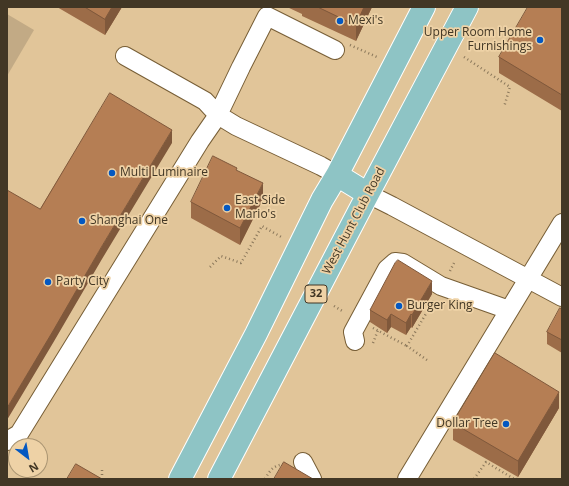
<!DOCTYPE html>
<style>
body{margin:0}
#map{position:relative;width:569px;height:486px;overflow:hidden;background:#e1c599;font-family:"Open Sans",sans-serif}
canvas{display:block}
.frame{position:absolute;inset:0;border:8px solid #423725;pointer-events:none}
.north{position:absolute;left:8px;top:438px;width:40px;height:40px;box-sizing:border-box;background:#eed2a6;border:1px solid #a99472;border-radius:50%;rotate:149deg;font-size:11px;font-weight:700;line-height:16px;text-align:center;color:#423725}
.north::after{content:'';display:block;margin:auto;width:14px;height:18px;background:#0458c1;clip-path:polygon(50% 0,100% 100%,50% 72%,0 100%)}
</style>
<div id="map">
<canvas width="569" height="486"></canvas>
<div class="frame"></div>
<div class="north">N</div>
</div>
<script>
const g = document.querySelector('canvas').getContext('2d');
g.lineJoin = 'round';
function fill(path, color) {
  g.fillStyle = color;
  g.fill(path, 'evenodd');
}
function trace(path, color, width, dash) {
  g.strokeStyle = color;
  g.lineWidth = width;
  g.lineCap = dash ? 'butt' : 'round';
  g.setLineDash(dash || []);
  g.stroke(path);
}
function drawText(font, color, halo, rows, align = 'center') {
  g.font = font + ' "Open Sans",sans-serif';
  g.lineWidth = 3.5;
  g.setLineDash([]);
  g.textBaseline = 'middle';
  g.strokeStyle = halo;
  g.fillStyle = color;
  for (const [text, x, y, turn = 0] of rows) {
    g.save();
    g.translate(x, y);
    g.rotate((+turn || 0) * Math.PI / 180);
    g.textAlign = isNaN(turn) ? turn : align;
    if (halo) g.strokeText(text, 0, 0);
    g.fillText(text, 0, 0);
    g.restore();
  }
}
fill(new Path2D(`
 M 7,14 L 34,30 L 7,76 Z`), '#c2aa85');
const minor = new Path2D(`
 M 125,56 L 205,101 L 218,115 L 236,126 L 321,166 L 337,175
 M 368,194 L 392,206 L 562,297
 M 355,341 L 353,332 L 387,269 L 395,262 L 403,263 L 441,286 L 509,310
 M 7,441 L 19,434 L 200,141 L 218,115 L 241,67 L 267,16 L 335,50
 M 303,462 L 312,479
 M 407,479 L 562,223`);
const major = new Path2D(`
 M 337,175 L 368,194
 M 180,479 L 256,334 L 322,200 L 337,175 L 424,7
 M 219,479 L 368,194 L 467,7`);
trace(minor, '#775e36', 20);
trace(major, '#fff', 24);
trace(new Path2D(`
 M 350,45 L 377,57
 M 464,57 L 510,87 L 504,107
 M 210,267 L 221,256 L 241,263 L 262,226 L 283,238
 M 450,271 L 454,263
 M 334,306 L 344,312
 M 373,328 L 407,346
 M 373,343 L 378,330
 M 427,360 L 407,346 L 434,300
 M 102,479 L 102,470
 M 265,479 C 270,470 274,465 285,464
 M 474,479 L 486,462 L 514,479 L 519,479`), '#8a775a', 2.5, [1, 3]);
trace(minor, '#fff', 18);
trace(major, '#8ec4c5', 22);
fill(new Path2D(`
 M 57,7 L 122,7 L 105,35 Z
 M 287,7 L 372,7 L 356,41 L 302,16 L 302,14 Z
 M 562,7 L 562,111 L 499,73 L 499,57 Z
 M 237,171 L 263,199 L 240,245 L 191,218 L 191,202 Z
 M 432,294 L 412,328 L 411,327 L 406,335 L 391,327 L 387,333 L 370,322 L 370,310 Z
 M 562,309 L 562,353 L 547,344 L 547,332 Z
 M 559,408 L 518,477 L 453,440 L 453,423 Z`), '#9c6c48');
fill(new Path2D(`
 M 112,7 L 122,7 L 105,35 L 105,19 Z
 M 364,7 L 372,7 L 356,41 L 356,25 Z
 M 172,130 L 172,143 L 102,259 L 53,343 L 7,420 L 7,408 L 102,246 Z
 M 263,183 L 263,199 L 240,245 L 240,228 Z
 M 432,281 L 432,294 L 412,328 L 412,315 Z
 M 391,314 L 391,327 L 387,333 L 387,320 Z
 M 411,314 L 411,327 L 406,335 L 406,323 Z
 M 559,392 L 559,408 L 518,477 L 518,461 Z`), '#7f583b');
const building = new Path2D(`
 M 85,7 L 112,7 L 105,19 Z
 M 318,7 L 364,7 L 356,25 Z
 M 528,7 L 562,7 L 562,95 L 499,57 Z
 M 110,93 L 172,130 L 102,246 L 53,331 L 7,408 L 7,190 L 40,209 Z
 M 213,156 L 237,168 L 236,170 L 263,183 L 240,228 L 191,202 Z
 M 398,260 L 432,281 L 412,315 L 411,314 L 406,323 L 391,314 L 387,320 L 370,310 L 395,263 Z
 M 560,308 L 562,309 L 562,340 L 547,332 Z
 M 495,353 L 559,392 L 518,461 L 453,423 Z
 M 284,462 L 313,479 L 274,479 Z
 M 76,464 L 102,479 L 67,479 Z`);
fill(building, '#b57e54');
trace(building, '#7f583b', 1);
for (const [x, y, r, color] of [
 [340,21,4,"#0458c1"],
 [540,40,4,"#0458c1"],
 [112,173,4,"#0458c1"],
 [227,208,4,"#0458c1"],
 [82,221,4,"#0458c1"],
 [48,282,4,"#0458c1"],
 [399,306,4,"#0458c1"],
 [506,424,4,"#0458c1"]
]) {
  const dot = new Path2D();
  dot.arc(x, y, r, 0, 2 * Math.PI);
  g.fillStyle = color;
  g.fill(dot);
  trace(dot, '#eed2a6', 1.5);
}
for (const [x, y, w] of [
 [316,294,22]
]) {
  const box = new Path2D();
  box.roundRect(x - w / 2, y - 9, w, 18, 3);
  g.fillStyle = '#eed2a6';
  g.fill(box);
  trace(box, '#423725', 1);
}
drawText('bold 11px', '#423725', null, [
 ["32",316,294]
]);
drawText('12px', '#423725', '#eed2a6', [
 ["Mexi's",348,21],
 ["Upper Room Home",532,33,"right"],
 ["Furnishings",532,47,"right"],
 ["Multi Luminaire",120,173],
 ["East Side",235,201],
 ["Mario's",235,215],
 ["Shanghai One",90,221],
 ["Party City",56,282],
 ["Burger King",407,306],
 ["Dollar Tree",498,424,"right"]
], 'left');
drawText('12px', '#423725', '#eed2a6', [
 ["West Hunt Club Road",354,221,-62]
]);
</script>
